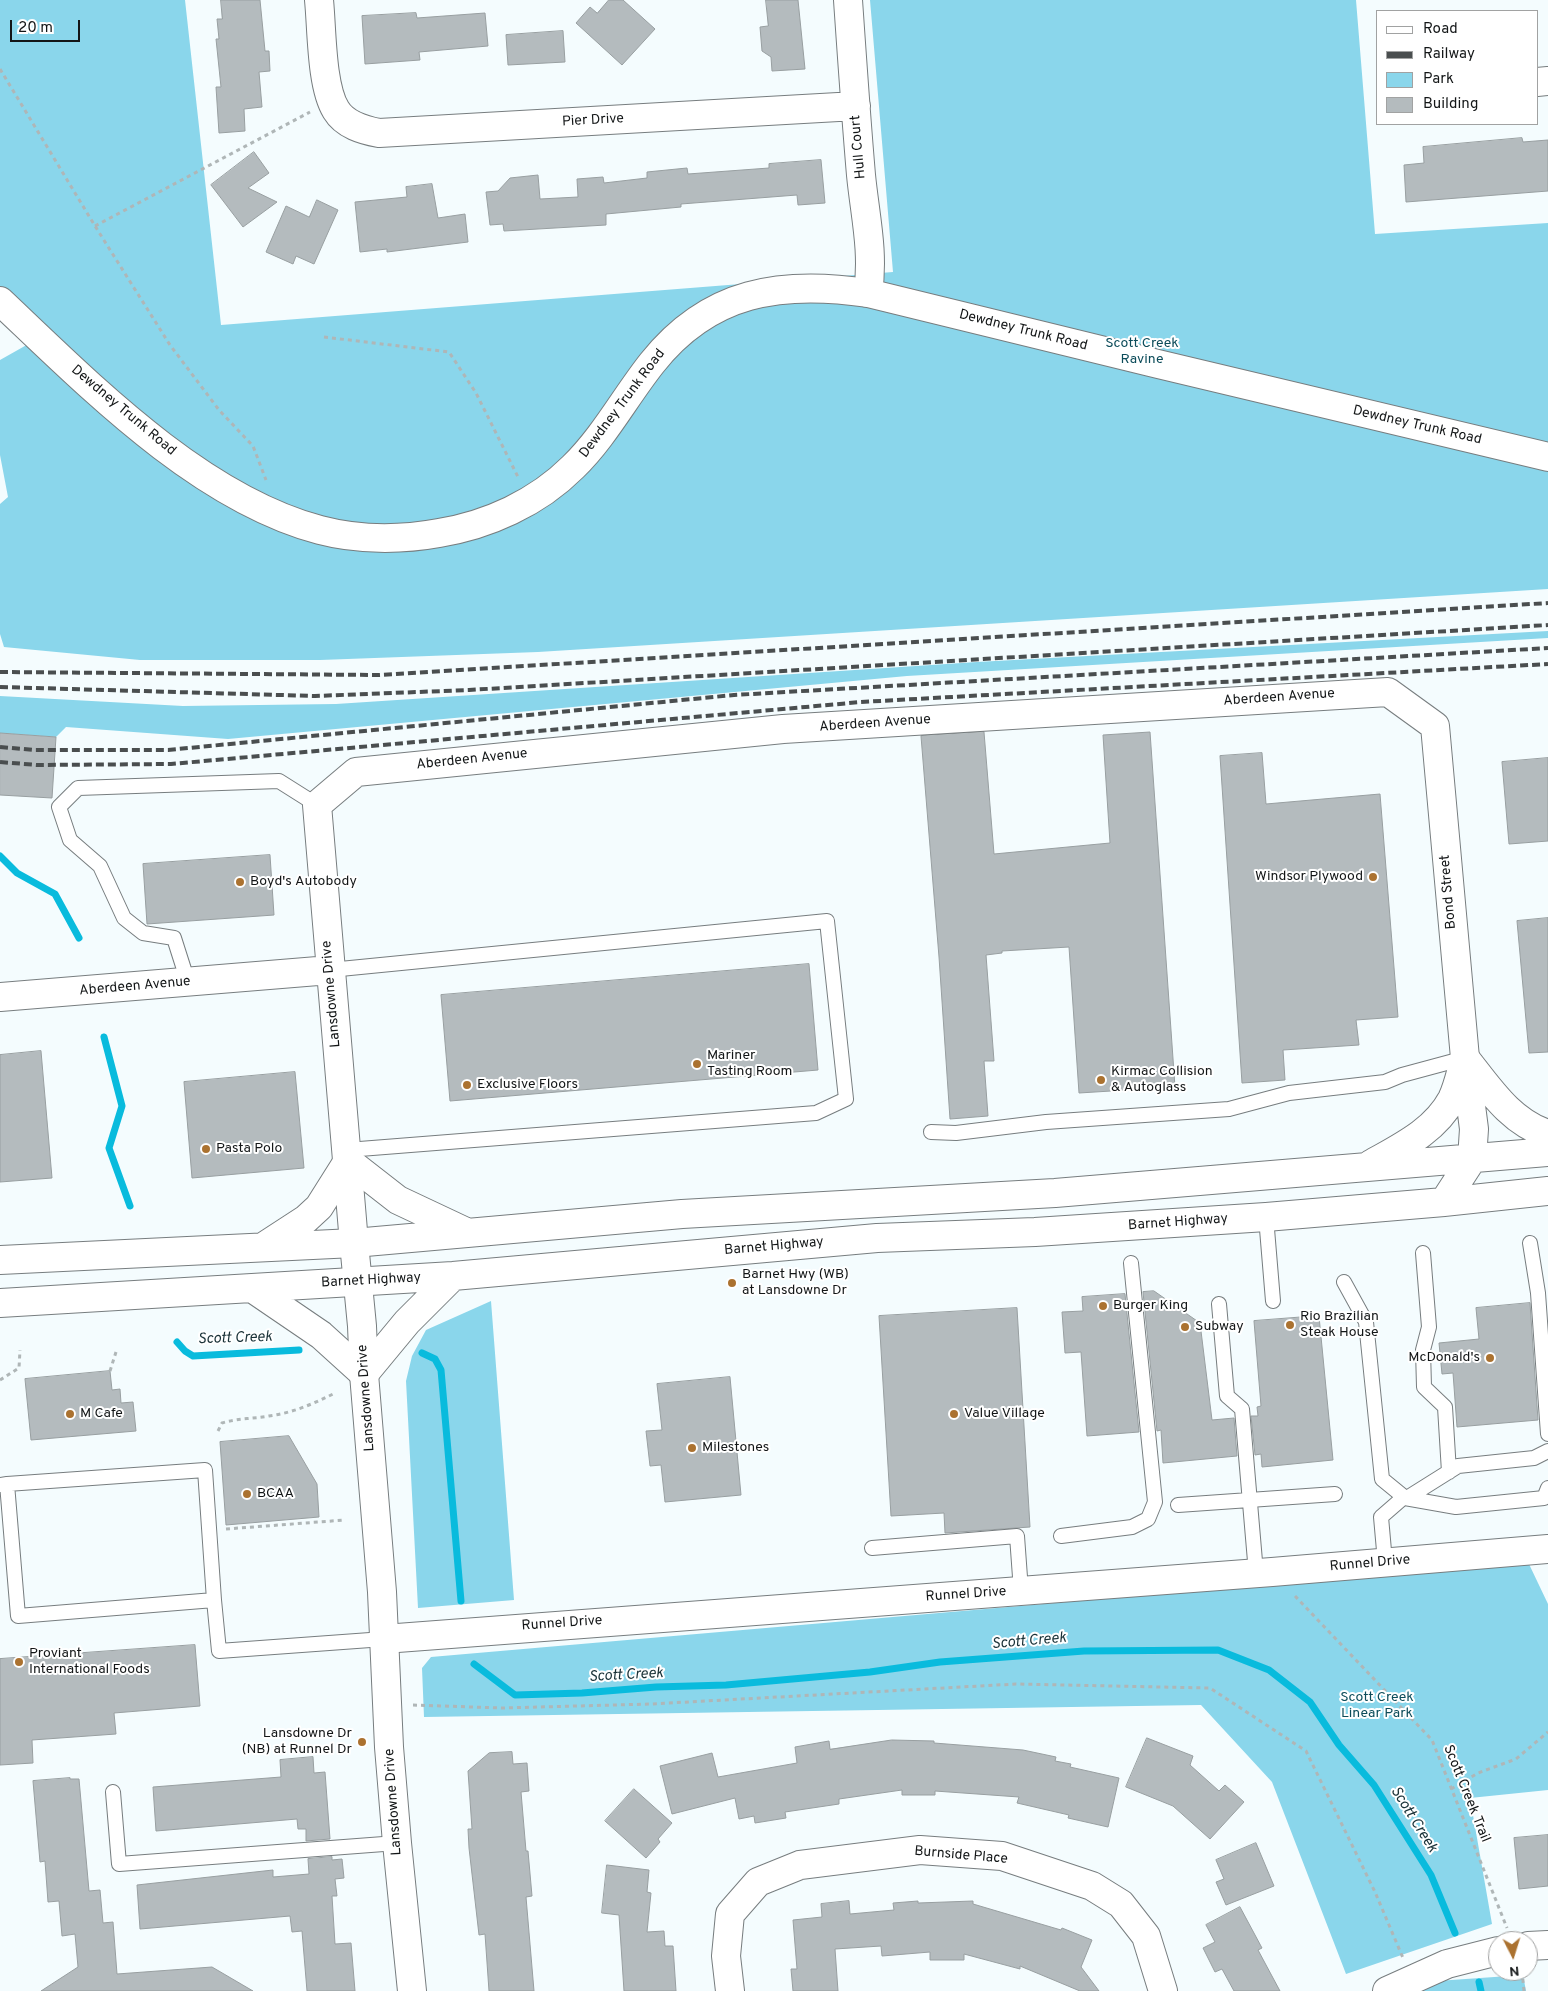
<!DOCTYPE html>
<style>
body{margin:0}
#map{position:relative;width:1548px;height:1991px;overflow:hidden;background:#f4fcfe;font-family:Overpass,sans-serif}
canvas{display:block}
.legend{position:absolute;left:1376px;top:10px;width:162px;height:115px;box-sizing:border-box;background:#fff;border:1px solid #a1a2a2;margin:0;padding:6px 9px;list-style:none;font-size:15px;color:#131617}
.legend li{display:flex;align-items:center;gap:10px;height:25px}
.legend b{width:25px;border:1px solid #a1a2a2}
.north{position:absolute;left:1488px;top:1931px;width:50px;height:50px;box-sizing:border-box;background:#fff;border:1px solid #a1a2a2;border-radius:50%;rotate:175deg;font-size:14px;font-weight:700;line-height:20px;text-align:center;color:#131617}
.north::after{content:'';display:block;margin:auto;width:18px;height:22px;background:#ab7230;clip-path:polygon(50% 0,100% 100%,50% 72%,0 100%)}
.scale{position:absolute;left:10px;top:20px;width:70px;height:22px;box-sizing:border-box;border:2px solid #131617;border-top:0;padding-left:6px;font-size:15px;line-height:18px;white-space:nowrap;color:#131617;-webkit-text-stroke:4px #fff;paint-order:stroke}
</style>
<div id="map">
<canvas width="1548" height="1991"></canvas>
<ul class="legend">
<li><b style="height:6px;background:#fff"></b>Road</li>
<li><b style="height:6px;background:#4a4e4f"></b>Railway</li>
<li><b style="height:14px;background:#8ad6eb"></b>Park</li>
<li><b style="height:14px;background:#b4bbbe"></b>Building</li>
</ul>
<div class="north">N</div>
<div class="scale">20 m</div>
</div>
<script>
const g = document.querySelector('canvas').getContext('2d');
g.lineJoin = 'round';
function fill(path, color) {
  g.fillStyle = color;
  g.fill(path, 'evenodd');
}
function trace(path, color, width, dash) {
  g.strokeStyle = color;
  g.lineWidth = width;
  g.lineCap = dash ? 'butt' : 'round';
  g.setLineDash(dash || []);
  g.stroke(path);
}
function drawText(font, color, halo, rows, align = 'center') {
  g.font = font + ' Overpass,sans-serif';
  g.lineWidth = 4;
  g.setLineDash([]);
  g.textBaseline = 'middle';
  g.strokeStyle = halo;
  g.fillStyle = color;
  for (const [text, x, y, turn = 0] of rows) {
    g.save();
    g.translate(x, y);
    g.rotate((+turn || 0) * Math.PI / 180);
    g.textAlign = isNaN(turn) ? turn : align;
    if (halo) g.strokeText(text, 0, 0);
    g.fillText(text, 0, 0);
    g.restore();
  }
}
fill(new Path2D(`
 M 0,0 L 185,0 L 221,325 L 893,272 L 870,0 L 1356,0 L 1375,234 L 1548,223 L 1548,589 L 538,652 L 320,660 L 140,660 L 4,647 L 0,634 L 0,504 L 8,497 L 0,455 L 0,360 L 39,338 L 0,296 Z
 M 1548,631 L 1548,638 L 907,676 L 228,739 L 66,727 L 56,737 L 0,733 L 0,696 L 183,706 L 336,704 L 977,662 Z
 M 491,1301 L 514,1600 L 418,1608 L 406,1381 L 412,1356 L 426,1330 Z
 M 1528,1562 L 1548,1604 L 1548,1790 L 1470,1798 L 1492,1924 L 1346,1974 L 1272,1782 L 1201,1705 L 424,1717 L 422,1668 L 431,1657 Z
 M 1523,1975 L 1526,1991 L 1419,1991 L 1437,1981 Z`), '#8ad6eb');
trace(new Path2D(`
 M 0,856 L 17,873 L 55,894 L 79,938
 M 104,1037 L 122,1106 L 109,1148 L 130,1206
 M 177,1342 L 185,1351 L 193,1356 L 299,1350
 M 422,1353 L 435,1359 L 441,1370 L 461,1601
 M 474,1664 L 515,1695 L 582,1693 L 656,1687 L 726,1685 L 870,1672 L 940,1662 L 1084,1651 L 1218,1650 L 1269,1670 L 1310,1702 L 1339,1745 L 1374,1785 L 1431,1875 L 1455,1933
 M 1479,1982 L 1481,1991`), '#09bbdd', 7);
const building = new Path2D(`
 M 221,0 L 260,0 L 265,51 L 269,51 L 270,71 L 259,72 L 262,107 L 244,109 L 245,131 L 219,133 L 216,87 L 221,87 L 216,39 L 219,39 L 217,19 L 222,19 Z
 M 609,0 L 623,0 L 655,29 L 622,65 L 576,23 L 590,7 L 597,13 Z
 M 766,0 L 798,0 L 805,69 L 772,71 L 771,57 L 762,51 L 760,27 L 768,26 Z
 M 416,13 L 417,18 L 485,13 L 488,46 L 419,52 L 420,60 L 365,64 L 362,16 Z
 M 563,31 L 565,62 L 508,65 L 506,35 Z
 M 1522,138 L 1523,142 L 1548,140 L 1548,191 L 1406,202 L 1404,165 L 1424,163 L 1423,147 Z
 M 254,152 L 269,173 L 248,188 L 277,202 L 243,227 L 211,185 Z
 M 821,160 L 825,203 L 798,205 L 797,195 L 681,204 L 681,207 L 606,214 L 606,225 L 504,231 L 503,224 L 490,225 L 486,192 L 498,191 L 510,178 L 538,175 L 540,199 L 578,197 L 577,179 L 603,177 L 604,183 L 647,178 L 647,172 L 687,168 L 688,174 L 769,168 L 769,164 Z
 M 432,184 L 438,218 L 465,214 L 468,242 L 387,252 L 387,249 L 360,252 L 355,202 L 407,197 L 406,187 Z
 M 317,200 L 338,210 L 314,264 L 296,256 L 293,264 L 266,252 L 286,206 L 309,217 Z
 M 984,732 L 994,854 L 1110,843 L 1103,735 L 1150,732 L 1175,1087 L 1079,1093 L 1069,947 L 1002,951 L 1002,953 L 986,955 L 994,1061 L 984,1061 L 988,1116 L 950,1119 L 939,957 L 921,736 Z
 M 0,733 L 56,737 L 52,798 L 0,795 Z
 M 1262,753 L 1266,804 L 1380,794 L 1398,1017 L 1356,1020 L 1359,1045 L 1283,1050 L 1285,1080 L 1242,1083 L 1220,756 Z
 M 1548,758 L 1548,841 L 1509,844 L 1502,762 Z
 M 270,855 L 274,915 L 147,924 L 143,864 Z
 M 1548,918 L 1548,1052 L 1529,1053 L 1517,921 Z
 M 809,964 L 818,1070 L 450,1101 L 441,995 Z
 M 41,1051 L 52,1178 L 0,1182 L 0,1055 Z
 M 295,1072 L 304,1168 L 192,1178 L 184,1082 Z
 M 1154,1291 L 1200,1323 L 1212,1420 L 1234,1418 L 1237,1456 L 1163,1463 L 1161,1430 L 1157,1431 L 1143,1292 Z
 M 1125,1294 L 1139,1432 L 1087,1436 L 1081,1352 L 1065,1353 L 1062,1312 L 1083,1311 L 1082,1297 Z
 M 1530,1303 L 1538,1420 L 1457,1427 L 1453,1373 L 1442,1374 L 1439,1343 L 1479,1339 L 1476,1308 Z
 M 1017,1308 L 1030,1527 L 945,1533 L 944,1513 L 891,1516 L 879,1316 Z
 M 1319,1316 L 1333,1460 L 1262,1467 L 1261,1454 L 1255,1455 L 1251,1416 L 1258,1416 L 1257,1407 L 1261,1406 L 1254,1321 Z
 M 110,1371 L 112,1390 L 120,1389 L 121,1403 L 133,1402 L 136,1431 L 31,1440 L 25,1379 Z
 M 730,1377 L 741,1495 L 665,1502 L 661,1465 L 650,1466 L 646,1431 L 662,1430 L 657,1384 Z
 M 289,1436 L 317,1484 L 319,1517 L 226,1525 L 220,1442 Z
 M 195,1645 L 200,1706 L 114,1713 L 116,1734 L 32,1740 L 33,1763 L 0,1765 L 0,1659 Z
 M 1147,1738 L 1193,1756 L 1190,1765 L 1219,1791 L 1225,1785 L 1244,1802 L 1210,1839 L 1173,1806 L 1126,1787 Z
 M 892,1740 L 934,1741 L 934,1743 L 1023,1750 L 1056,1757 L 1055,1761 L 1071,1764 L 1070,1767 L 1119,1778 L 1108,1827 L 1068,1818 L 1069,1815 L 1017,1803 L 1019,1797 L 935,1791 L 935,1795 L 902,1795 L 902,1790 L 839,1799 L 839,1804 L 785,1812 L 786,1818 L 755,1823 L 754,1816 L 739,1819 L 735,1798 L 672,1814 L 660,1766 L 712,1753 L 718,1777 L 797,1763 L 795,1747 L 829,1741 L 830,1749 Z
 M 512,1752 L 513,1764 L 527,1763 L 529,1791 L 521,1792 L 526,1851 L 528,1851 L 532,1896 L 526,1897 L 534,1991 L 489,1991 L 485,1934 L 479,1935 L 469,1848 L 468,1829 L 472,1829 L 468,1771 L 489,1753 Z
 M 313,1757 L 314,1773 L 325,1772 L 330,1839 L 306,1841 L 306,1829 L 298,1829 L 297,1819 L 156,1831 L 153,1787 L 281,1777 L 280,1760 Z
 M 70,1778 L 70,1779 L 79,1779 L 89,1891 L 100,1890 L 103,1923 L 113,1922 L 117,1974 L 212,1967 L 253,1991 L 41,1991 L 78,1967 L 75,1934 L 62,1936 L 59,1901 L 48,1902 L 45,1861 L 40,1862 L 33,1781 Z
 M 634,1789 L 672,1823 L 658,1839 L 660,1842 L 646,1858 L 605,1821 Z
 M 1548,1835 L 1548,1886 L 1519,1889 L 1514,1838 Z
 M 1256,1843 L 1274,1886 L 1226,1905 L 1216,1882 L 1224,1879 L 1216,1860 Z
 M 332,1857 L 332,1860 L 342,1859 L 344,1878 L 335,1879 L 337,1896 L 332,1896 L 335,1944 L 351,1943 L 355,1991 L 307,1991 L 302,1931 L 292,1932 L 290,1916 L 140,1929 L 137,1885 L 273,1870 L 273,1877 L 309,1874 L 308,1859 Z
 M 607,1865 L 649,1870 L 647,1892 L 651,1893 L 647,1932 L 664,1931 L 665,1946 L 673,1946 L 676,1991 L 624,1991 L 619,1915 L 602,1913 Z
 M 849,1901 L 850,1914 L 894,1910 L 893,1903 L 918,1901 L 918,1903 L 973,1901 L 973,1904 L 1061,1930 L 1062,1928 L 1092,1940 L 1081,1967 L 1099,1991 L 1080,1991 L 1020,1966 L 1020,1969 L 964,1954 L 964,1960 L 930,1960 L 930,1952 L 882,1956 L 881,1946 L 835,1949 L 838,1991 L 793,1991 L 791,1969 L 797,1969 L 793,1920 L 822,1917 L 821,1904 Z
 M 1240,1907 L 1262,1948 L 1258,1950 L 1280,1991 L 1234,1991 L 1222,1969 L 1215,1972 L 1203,1948 L 1215,1942 L 1206,1925 Z`);
fill(building, '#b4bbbe');
trace(building, '#989fa1', 1);
const service = new Path2D(`
 M 330,970 L 827,921 L 846,1099 L 816,1113 L 347,1150
 M 188,982 L 174,938 L 143,933 L 124,918 L 100,866 L 70,840 L 59,807 L 78,788 L 279,781 L 317,805
 M 931,1132 L 956,1133 L 1046,1122 L 1229,1109 L 1289,1093 L 1385,1082 L 1402,1075 L 1465,1058
 M 1266,1217 L 1273,1301
 M 1530,1243 L 1538,1293 L 1548,1434
 M 1423,1253 L 1429,1327 L 1423,1350 L 1424,1387 L 1445,1407 L 1449,1472
 M 1344,1282 L 1366,1322 L 1382,1479 L 1404,1497 L 1381,1517 L 1385,1562
 M 1219,1304 L 1227,1396 L 1242,1409 L 1256,1573
 M 7,1484 L 205,1470 L 214,1600
 M 0,1485 L 7,1484 L 18,1616 L 214,1600 L 219,1651 L 384,1639
 M 1405,1498 L 1456,1507 L 1544,1498 L 1548,1488
 M 1407,1498 L 1458,1466 L 1534,1458 L 1548,1451
 M 1178,1505 L 1335,1494
 M 1061,1536 L 1132,1527 L 1148,1519 L 1155,1502 L 1131,1263
 M 872,1548 L 1017,1536 L 1021,1591
 M 113,1792 L 119,1864 L 397,1843`);
const minor = new Path2D(`
 M 319,0 C 322,29 321,86 336,110 C 345,125 363,130 379,133 L 856,106
 M 848,0 C 852,58 856,117 861,175 C 865,216 874,251 868,293
 M 1537,82 L 1548,81
 M 0,997 L 330,970
 M 354,1243 L 317,805 L 356,772 L 783,729 L 1388,692 L 1435,726 L 1465,1058
 M 384,1639 L 1272,1572 L 1548,1549
 M 1528,1946 L 1548,1945
 M 730,1991 L 726,1956 L 730,1914 L 758,1882 L 800,1865 L 920,1850 L 1002,1856 L 1092,1886 L 1121,1904 L 1146,1936 L 1163,1991
 M 1387,1991 L 1447,1964 L 1498,1951`);
const tertiary = new Path2D(`
 M 354,1243 L 362,1326 L 364,1374 L 382,1592 L 389,1747 L 397,1843 L 412,1991`);
const secondary = new Path2D(`
 M 0,301 C 89,385 199,498 320,530 C 358,540 401,540 439,533 C 488,525 537,503 573,467 C 604,437 625,397 652,363 C 709,291 781,280 868,293 L 1158,364 L 1548,457`);
const primary = new Path2D(`
 M 1465,1058 C 1489,1088 1510,1122 1548,1134
 M 1371,1164 C 1401,1147 1435,1131 1452,1099 C 1458,1087 1461,1071 1465,1058
 M 1444,1202 L 1472,1159 L 1474,1129 L 1466,1067
 M 263,1247 L 306,1219 L 319,1207 L 348,1161 L 398,1200 L 466,1232
 M 0,1260 L 354,1243 L 682,1214 L 1055,1193 L 1548,1152
 M 252,1288 L 321,1335 L 364,1374 L 407,1322 L 453,1276
 M 0,1303 L 453,1276 L 877,1238 L 1035,1232 L 1266,1217 L 1444,1202 L 1548,1191`);
trace(service, '#777d7f', 16);
trace(minor, '#777d7f', 30);
trace(tertiary, '#777d7f', 30);
trace(secondary, '#777d7f', 30);
trace(primary, '#777d7f', 30);
trace(new Path2D(`
 M 0,69 L 95,226 L 170,345 L 219,410 L 253,446 L 266,480
 M 95,226 L 310,112
 M 324,337 L 449,352 L 476,393 L 518,477
 M 110,1371 L 116,1352
 M 0,1380 L 19,1368 L 20,1350
 M 218,1431 L 222,1423 C 238,1418 253,1419 269,1416 C 292,1413 313,1404 333,1394
 M 226,1529 L 345,1520
 M 1295,1596 L 1432,1740 L 1507,1928
 M 413,1705 L 502,1708 L 651,1704 L 1016,1684 L 1210,1688 L 1306,1751 L 1375,1892 L 1403,1958
 M 1451,1789 L 1478,1773 L 1516,1759 L 1548,1732
 M 1522,1971 L 1524,1991`), '#afb6b7', 3, [4, 4]);
trace(service, '#fff', 14);
trace(minor, '#fff', 28);
trace(tertiary, '#fff', 28);
trace(secondary, '#fff', 28);
trace(primary, '#fff', 28);
trace(new Path2D(`
 M 0,672 L 379,675 L 1548,603
 M 0,687 L 315,696 L 469,690 L 1548,625
 M 0,747 L 34,750 L 168,750 L 734,695 L 1548,648
 M 0,762 L 37,765 L 171,764 L 861,702 L 1548,664`), '#4a4e4f', 4, [8, 4]);
for (const [x, y, r, color] of [
 [1373,877,5,"#ab7230"],
 [240,882,5,"#ab7230"],
 [697,1064,5,"#ab7230"],
 [1101,1080,5,"#ab7230"],
 [467,1085,5,"#ab7230"],
 [206,1149,5,"#ab7230"],
 [732,1283,5,"#ab7230"],
 [1103,1306,5,"#ab7230"],
 [1290,1325,5,"#ab7230"],
 [1185,1327,5,"#ab7230"],
 [1490,1358,5,"#ab7230"],
 [70,1414,5,"#ab7230"],
 [954,1414,5,"#ab7230"],
 [692,1448,5,"#ab7230"],
 [247,1494,5,"#ab7230"],
 [19,1662,5,"#ab7230"],
 [362,1742,5,"#ab7230"]
]) {
  const dot = new Path2D();
  dot.arc(x, y, r, 0, 2 * Math.PI);
  g.fillStyle = color;
  g.fill(dot);
  trace(dot, '#fff', 2);
}
drawText('14px', '#131617', '#fff', [
 ["Pier Drive",593,121,-3],
 ["Hull Court",859,147,-95],
 ["Dewdney Trunk Road",1023,331,14],
 ["Dewdney Trunk Road",623,404,-53],
 ["Dewdney Trunk Road",123,411,40],
 ["Dewdney Trunk Road",1417,426,13],
 ["Aberdeen Avenue",1279,698,-4],
 ["Aberdeen Avenue",875,724,-4],
 ["Aberdeen Avenue",472,760,-6],
 ["Bond Street",1449,892,-95],
 ["Aberdeen Avenue",135,987,-5],
 ["Lansdowne Drive",332,994,-95],
 ["Barnet Highway",1178,1223,-4],
 ["Barnet Highway",774,1247,-5],
 ["Barnet Highway",371,1281,-3],
 ["Lansdowne Drive",367,1398,-94],
 ["Runnel Drive",1370,1564,-5],
 ["Runnel Drive",966,1595,-4],
 ["Runnel Drive",562,1624,-4],
 ["Scott Creek Trail",1466,1794,68],
 ["Lansdowne Drive",394,1802,-94],
 ["Burnside Place",961,1856,5]
]);
drawText('14px', '#0c4c5a', '#fff', [
 ["Scott Creek",1142,344],
 ["Ravine",1142,360],
 ["Scott Creek",1377,1698],
 ["Linear Park",1377,1714]
]);
drawText('14px', '#131617', '#fff', [
 ["Windsor Plywood",1363,877,"right"],
 ["Boyd's Autobody",250,882],
 ["Mariner",707,1056],
 ["Tasting Room",707,1072],
 ["Kirmac Collision",1111,1072],
 ["& Autoglass",1111,1088],
 ["Exclusive Floors",477,1085],
 ["Pasta Polo",216,1149],
 ["Barnet Hwy (WB)",742,1275],
 ["at Lansdowne Dr",742,1291],
 ["Burger King",1113,1306],
 ["Rio Brazilian",1300,1317],
 ["Steak House",1300,1333],
 ["Subway",1195,1327],
 ["McDonald's",1480,1358,"right"],
 ["M Cafe",80,1414],
 ["Value Village",964,1414],
 ["Milestones",702,1448],
 ["BCAA",257,1494],
 ["Proviant",29,1654],
 ["International Foods",29,1670],
 ["Lansdowne Dr",352,1734,"right"],
 ["(NB) at Runnel Dr",352,1750,"right"]
], 'left');
drawText('italic 15px', '#193137', '#fff', [
 ["Scott Creek",235,1339,-2],
 ["Scott Creek",1029,1642,-5],
 ["Scott Creek",626,1676,-3],
 ["Scott Creek",1413,1820,58]
]);
</script>
